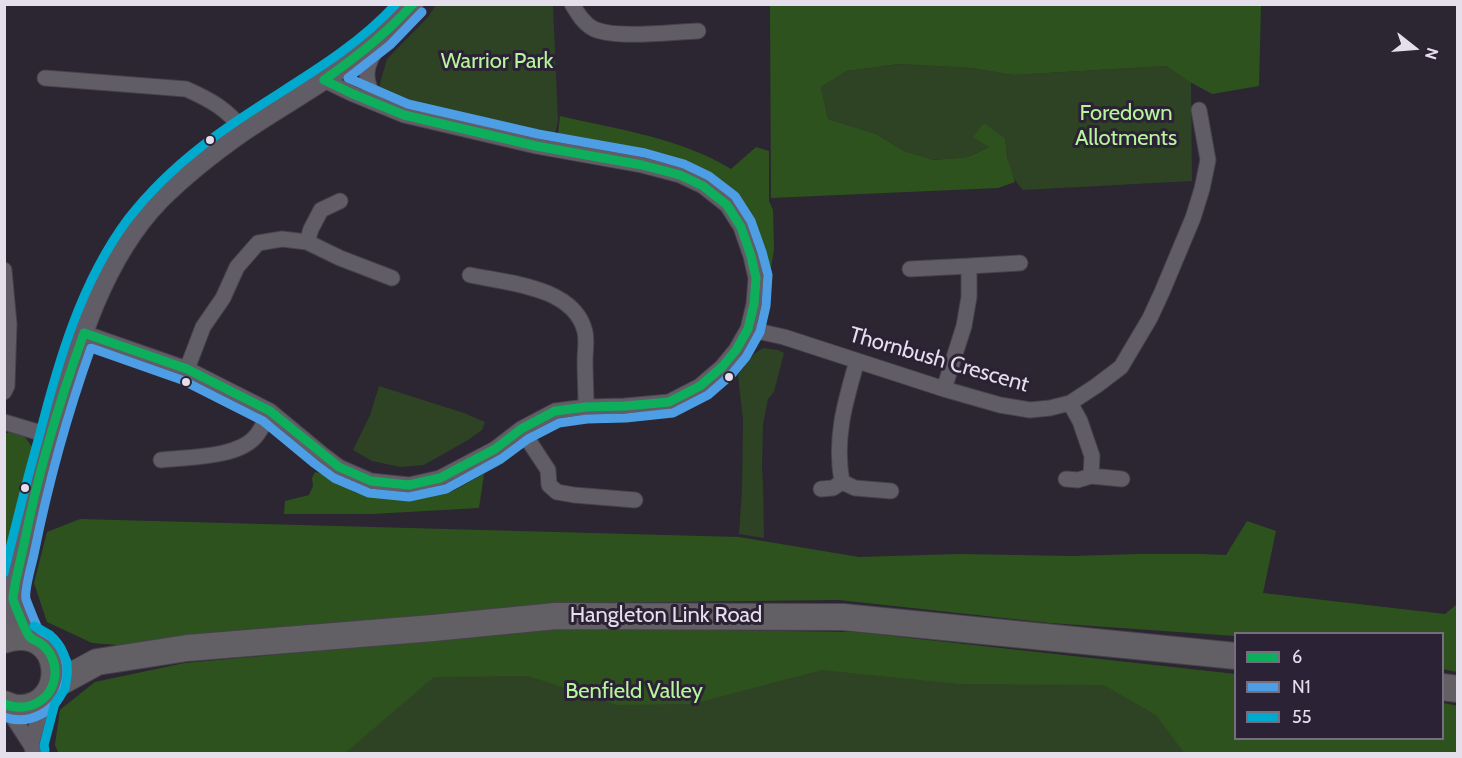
<!DOCTYPE html>
<style>
body{margin:0}
#map{position:relative;width:1462px;height:758px;overflow:hidden;background:#2b2631;font-family:Cabin,sans-serif}
canvas{display:block}
.frame{position:absolute;inset:0;border:6px solid #e5dfec;pointer-events:none}
.legend{position:absolute;left:1234px;top:632px;width:210px;height:108px;box-sizing:border-box;background:#2b2235;border:2px solid #756e7e;margin:0;padding:8px 10px;list-style:none;font-size:18px;color:#e5dfec}
.legend li{display:flex;align-items:center;gap:12px;height:30px}
.legend b{width:30px;border:2px solid #756e7e}
.north{position:absolute;left:1384px;top:18px;width:60px;height:60px;-webkit-text-stroke:4px #2b2235;paint-order:stroke;rotate:107deg;font-size:16px;font-weight:700;line-height:24px;text-align:center;color:#e5dfec}
.north::after{content:'';display:block;margin:auto;width:21px;height:27px;background:#e5dfec;clip-path:polygon(50% 0,100% 100%,50% 72%,0 100%)}
</style>
<div id="map">
<canvas width="1462" height="758"></canvas>
<div class="frame"></div>
<ul class="legend">
<li><b style="height:8px;background:#0daf5c"></b>6</li>
<li><b style="height:8px;background:#4d9ee5"></b>N1</li>
<li><b style="height:8px;background:#00a9ce"></b>55</li>
</ul>
<div class="north">N</div>
</div>
<script>
const g = document.querySelector('canvas').getContext('2d');
g.lineJoin = 'round';
function fill(path, color) {
  g.fillStyle = color;
  g.fill(path, 'evenodd');
}
function trace(path, color, width, dash) {
  g.strokeStyle = color;
  g.lineWidth = width;
  g.lineCap = dash ? 'butt' : 'round';
  g.setLineDash(dash || []);
  g.stroke(path);
}
function drawText(font, color, halo, rows, align = 'center') {
  g.font = font + ' Cabin,sans-serif';
  g.lineWidth = 6;
  g.setLineDash([]);
  g.textBaseline = 'middle';
  g.strokeStyle = halo;
  g.fillStyle = color;
  for (const [text, x, y, turn = 0] of rows) {
    g.save();
    g.translate(x, y);
    g.rotate((+turn || 0) * Math.PI / 180);
    g.textAlign = isNaN(turn) ? turn : align;
    if (halo) g.strokeText(text, 0, 0);
    g.fillText(text, 0, 0);
    g.restore();
  }
}
fill(new Path2D(`
 M 436,5 L 553,5 L 558,121 L 555,134 L 400,100 L 379,87 L 387,59 L 428,17 Z
 M 899,64 L 972,68 L 1013,75 L 1166,66 L 1191,82 L 1192,181 L 1023,190 C 1009,176 1007,158 1005,139 L 968,157 L 934,160 L 904,151 L 876,134 L 828,119 L 821,87 L 847,71 Z
 M 763,348 L 778,350 L 784,353 L 774,392 L 768,399 L 763,425 L 762,468 L 763,484 L 764,538 L 739,534 L 742,490 L 743,420 L 738,375 L 754,354 Z
 M 379,386 L 464,413 L 485,422 L 482,430 L 468,440 L 424,465 L 400,467 L 372,461 L 353,450 L 370,415 Z
 M 855,632 L 1235,674 L 1236,738 L 1442,738 L 1443,703 L 1458,706 L 1457,754 L 59,754 L 55,745 L 60,710 L 95,682 L 185,663 Z`), '#2d4323');
fill(new Path2D(`
 M 770,5 L 1261,5 L 1259,86 L 1212,94 L 1190,82 L 1166,66 L 1013,75 L 972,68 L 899,64 L 847,71 L 821,87 L 828,119 L 876,134 L 904,151 L 934,160 L 968,157 L 989,147 L 973,137 L 984,123 L 1005,139 L 1007,157 L 1015,182 L 998,188 L 771,198 Z
 M 560,116 C 616,129 681,138 731,169 L 756,147 L 769,151 L 769,201 L 773,210 L 774,249 L 766,299 L 763,250 L 753,220 L 711,174 L 669,157 L 558,134 Z
 M 18,428 L 33,448 L 5,561 L 5,434 Z
 M 315,472 L 323,474 L 356,493 L 391,497 L 425,498 L 453,491 L 484,474 L 479,508 L 372,514 L 284,514 L 285,501 L 309,495 L 313,486 L 312,478 Z
 M 80,519 L 739,537 L 859,557 L 959,554 L 1072,556 L 1138,554 L 1201,554 L 1226,555 L 1247,521 L 1276,531 L 1263,593 L 1445,614 L 1457,604 L 1457,672 L 1443,669 L 1442,634 L 1236,634 L 1235,636 L 1050,623 L 839,600 L 575,603 L 144,647 L 92,643 L 47,622 L 34,583 L 47,532 Z
 M 568,628 L 855,632 L 1235,674 L 1236,738 L 1442,738 L 1443,703 L 1458,706 L 1457,753 L 1185,754 L 1156,715 L 1104,685 L 959,684 L 822,670 L 692,704 L 617,705 L 528,676 L 434,677 L 345,753 L 59,754 L 55,745 L 60,710 L 95,682 L 185,663 Z`), '#2e521e');
const minor = new Path2D(`
 M 572,4 C 578,14 584,24 594,29 C 617,39 671,32 698,31
 M 45,78 L 186,89 C 211,100 227,109 244,131
 M 378,104 C 362,79 364,67 380,43
 M 307,242 L 311,229 L 321,210 L 340,201
 M 969,266 L 1020,263
 M 910,269 L 969,266 L 969,297 L 964,326 L 944,389
 M 4,270 L 9,324 L 7,386 L 4,392
 M 470,275 C 508,283 575,287 585,332 C 587,341 585,351 585,360 C 585,376 586,391 586,407
 M 748,329 L 784,337 L 944,389 L 1000,405 L 1030,410 L 1050,408 L 1070,403 L 1096,386 L 1121,367 L 1150,318 L 1162,292 L 1193,218 L 1202,189 L 1208,160 L 1199,110
 M 84,333 L 187,369 L 270,411 L 323,455 L 339,467 L 371,481 L 409,485 L 440,478 L 495,449 L 521,429 L 555,411 L 586,407 L 625,406 L 669,402 L 700,386 L 722,367 L 736,350 L 748,329 L 754,304 L 756,278 L 751,256 L 741,227 L 727,205 L 703,186 L 680,175 L 642,165 L 536,146 L 404,115 L 353,94 L 324,80
 M 857,361 C 845,402 834,439 842,482 L 855,488 L 891,491
 M 187,369 L 203,327 L 223,298 L 237,267 L 258,243 L 282,239 L 307,242 L 340,258 L 392,278
 M 4,422 L 51,436
 M 521,429 L 548,470 L 549,485 L 557,492 L 574,495 L 635,500
 M 161,460 C 188,457 238,458 256,436 C 262,429 266,419 270,411
 M 1091,476 L 1122,479
 M 1066,479 L 1078,480 L 1091,476 L 1092,456 L 1080,421 L 1070,403
 M 821,489 L 833,488 L 842,482
 M 5,705 L 31,745 L 34,754
 M 31,745 L 44,699`);
const tertiary = new Path2D(`
 M 13,599 L 29,637
 M 4,622 C 7,615 10,608 13,600 C 15,592 15,582 17,574 C 21,554 25,535 29,516 C 36,483 46,451 56,420 C 78,343 102,259 159,200 C 185,174 213,152 243,131 C 304,90 365,61 413,4`);
const trunk = new Path2D(`
 M 4,640 C 65,620 72,709 18,708 C 14,708 9,706 4,704
 M 53,686 L 97,662 L 187,648 L 433,628 L 556,616 L 843,617 L 1236,656
 M 1442,687 L 1458,689`);
trace(minor, '#46414a', 17);
trace(tertiary, '#46414a', 22);
trace(trunk, '#46414a', 28);
trace(minor, '#615d67', 15);
trace(tertiary, '#615d67', 20);
trace(trunk, '#626064', 26);
trace(new Path2D(`
 M 324,80 C 356,57 386,34 413,4
 M 84,333 L 187,369 L 270,411 L 339,467 L 371,481 L 409,485 L 440,478 L 495,449 L 521,429 L 555,411 L 586,407 L 625,406 L 669,402 L 700,386 L 722,367 L 736,350 L 748,329 L 754,304 L 756,278 L 751,256 L 741,227 L 727,205 L 703,186 L 680,175 L 642,165 L 536,146 L 404,115 L 353,94 L 324,80
 M 4,704 C 28,713 52,701 55,675 C 56,662 50,650 40,643 C 36,641 31,639 29,636 C 26,632 13,602 13,598 C 13,594 15,588 15,584 C 18,571 21,557 24,544 C 38,473 59,402 84,333`), '#0daf5c', 9);
trace(new Path2D(`
 M 4,717 C 30,726 58,711 65,684 C 70,668 65,650 53,638 C 49,635 42,632 38,628 C 36,625 27,602 26,599 C 24,590 32,564 34,554 C 48,485 67,415 91,348 L 182,380 L 263,421 L 315,464 L 334,478 L 369,493 L 409,497 L 446,489 L 501,459 L 528,439 L 559,423 L 587,419 L 626,418 L 673,413 L 708,395 L 731,375 L 746,357 L 760,332 L 766,306 L 768,275 L 762,252 L 751,221 L 735,196 L 709,176 L 684,164 L 645,153 L 538,134 L 408,104 L 348,78 L 390,45 L 422,12`), '#4d9ee5', 9);
trace(new Path2D(`
 M 4,573 C 15,528 26,482 39,437 C 58,362 81,282 128,219 C 149,192 175,167 202,146 C 265,96 341,64 396,4
 M 34,626 L 50,635 L 60,647 L 67,662 L 67,676 L 65,689 L 55,703 L 44,745 L 45,750`), '#00a9ce', 9);
for (const [x, y, r, color] of [
 [210,140,5,"#e5dfec"],
 [729,377,5,"#e5dfec"],
 [186,382,5,"#e5dfec"],
 [25,488,5,"#e5dfec"]
]) {
  const dot = new Path2D();
  dot.arc(x, y, r, 0, 2 * Math.PI);
  g.fillStyle = color;
  g.fill(dot);
  trace(dot, '#2b2235', 2);
}
drawText('22px', '#b6f59c', '#2b2235', [
 ["Warrior Park",497,62],
 ["Foredown",1126,114],
 ["Allotments",1126,139],
 ["Benfield Valley",634,692]
]);
drawText('22px', '#e5dfec', '#2b2235', [
 ["Thornbush Crescent",939,360,16],
 ["Hangleton Link Road",666,616]
]);
</script>
